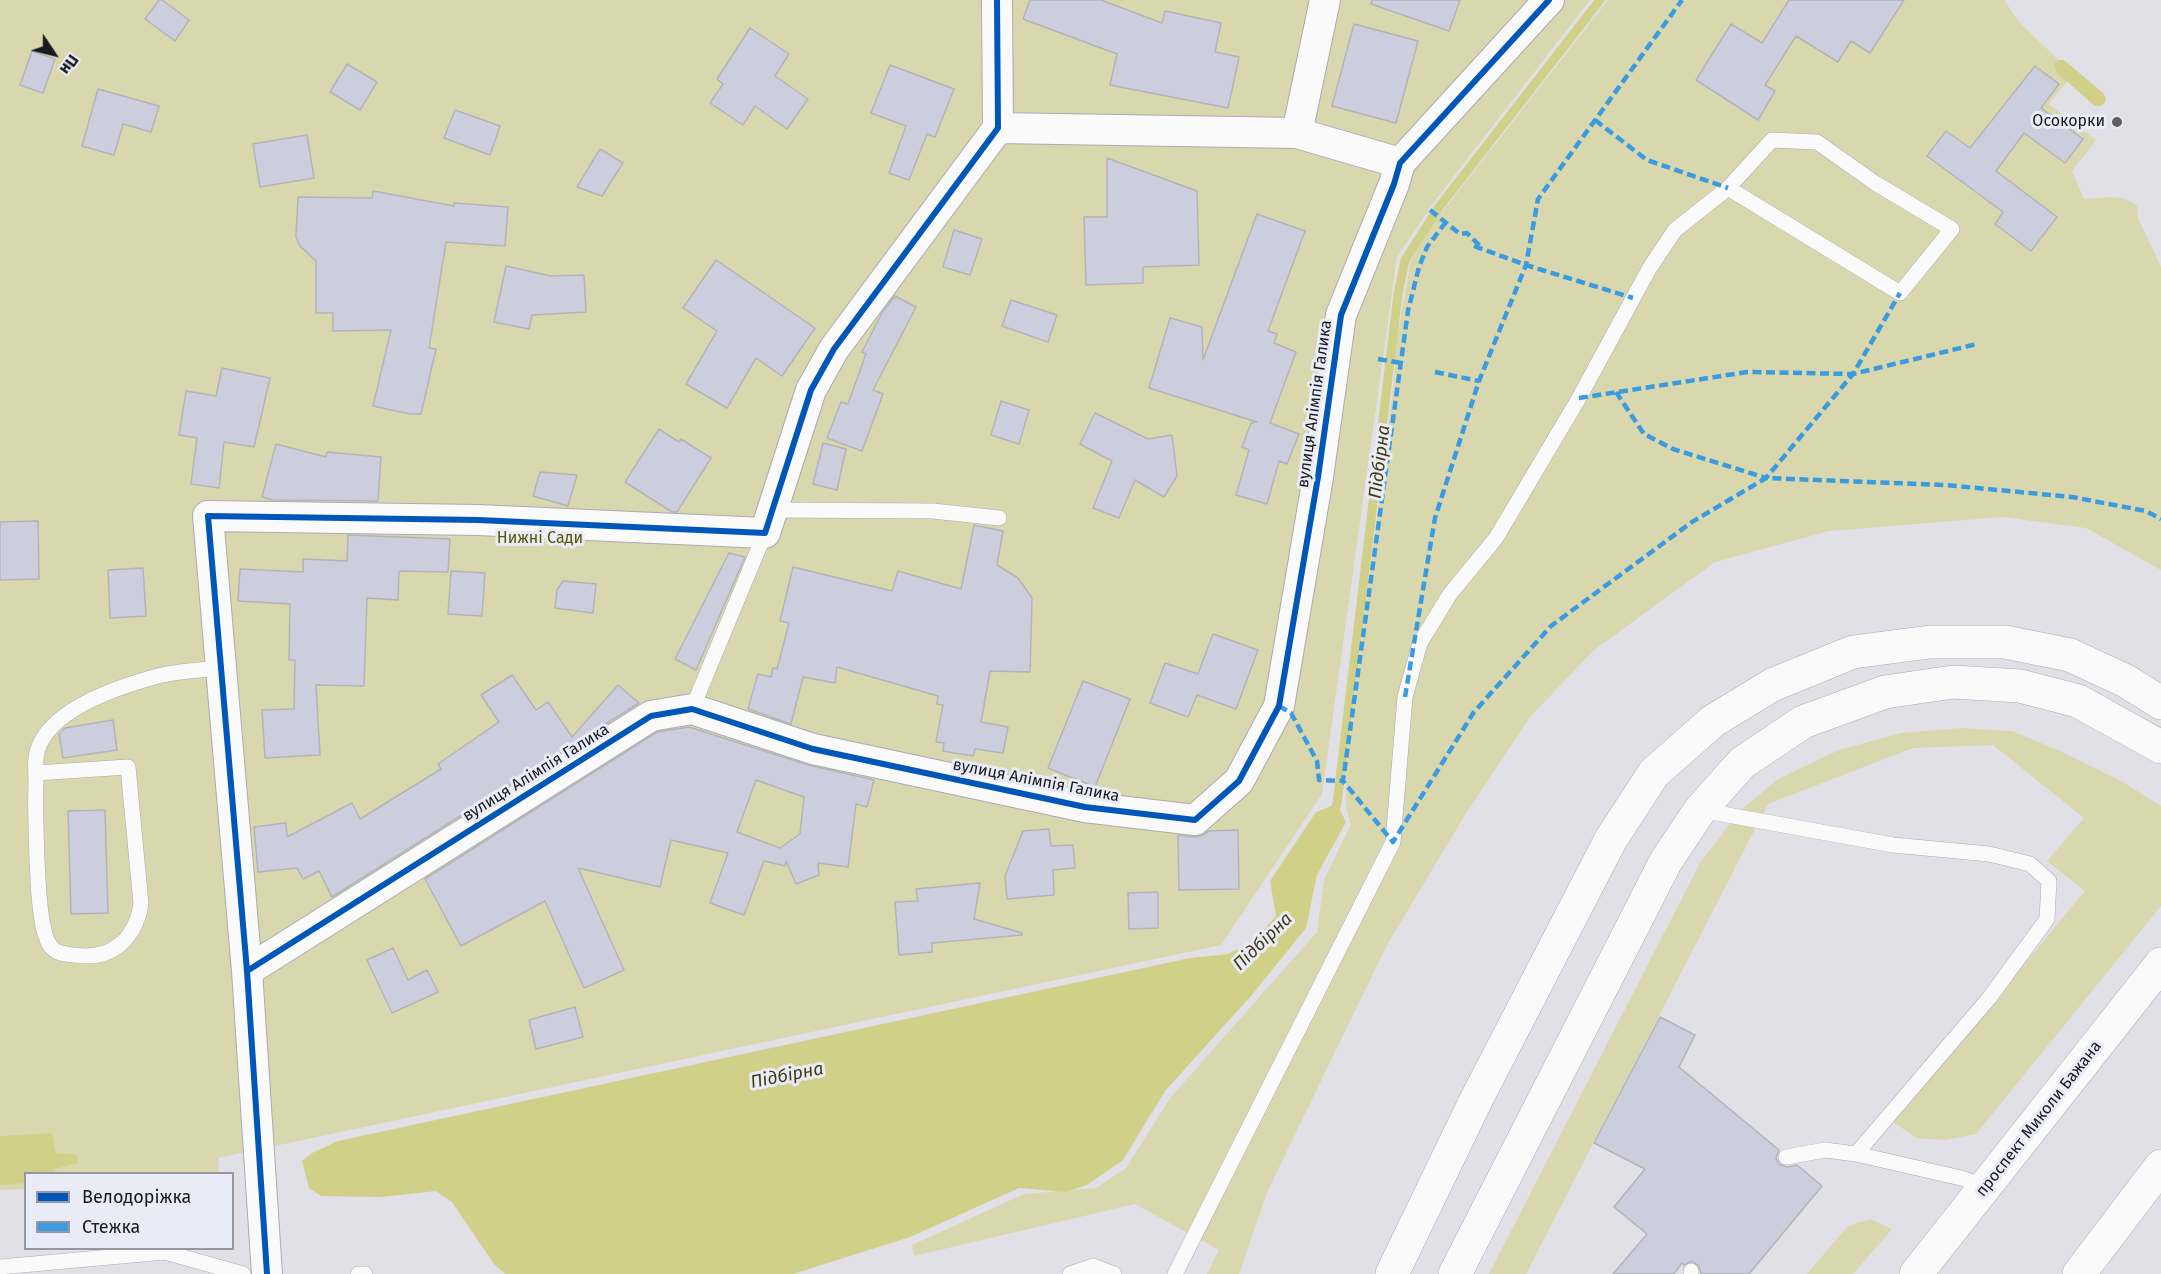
<!DOCTYPE html>
<meta charset="utf-8">
<style>
body{margin:0}
#map{position:relative;width:2161px;height:1274px;overflow:hidden;background:#e0e0e6;font-family:"Fira Sans",sans-serif}
canvas{display:block}
.legend{position:absolute;left:24px;top:1172px;width:210px;height:78px;box-sizing:border-box;background:#e9ebf7;border:2px solid #9697a0;margin:0;padding:8px 10px;list-style:none;font-size:18px;color:#191a1e}
.legend li{display:flex;align-items:center;gap:12px;height:30px}
.legend b{width:30px;border:2px solid #9697a0}
.north{position:absolute;left:24px;top:24px;width:60px;height:60px;-webkit-text-stroke:4px #e9ebf7;paint-order:stroke;rotate:125deg;font-size:16px;font-weight:700;line-height:24px;text-align:center;color:#191a1e}
.north::after{content:'';display:block;margin:auto;width:21px;height:27px;background:#191a1e;clip-path:polygon(50% 0,100% 100%,50% 72%,0 100%)}
</style>
<div id="map">
<canvas width="2161" height="1274"></canvas>
<ul class="legend">
<li><b style="height:8px;background:#0057b8"></b>Велодоріжка</li>
<li><b style="height:8px;background:#3b9be0"></b>Стежка</li>
</ul>
<div class="north">Пн</div>
</div>
<script>
const g = document.querySelector('canvas').getContext('2d');
g.lineJoin = 'round';
function fill(path, color) {
  g.fillStyle = color;
  g.fill(path, 'evenodd');
}
function trace(path, color, width, dash) {
  g.strokeStyle = color;
  g.lineWidth = width;
  g.lineCap = dash ? 'butt' : 'round';
  g.setLineDash(dash || []);
  g.stroke(path);
}
function drawText(font, color, halo, rows, align = 'center') {
  g.font = font + ' "Fira Sans",sans-serif';
  g.lineWidth = 6;
  g.setLineDash([]);
  g.textBaseline = 'middle';
  g.strokeStyle = halo;
  g.fillStyle = color;
  for (const [text, x, y, turn = 0] of rows) {
    g.save();
    g.translate(x, y);
    g.rotate((+turn || 0) * Math.PI / 180);
    g.textAlign = isNaN(turn) ? turn : align;
    if (halo) g.strokeText(text, 0, 0);
    g.fillText(text, 0, 0);
    g.restore();
  }
}
fill(new Path2D(`
 M 0,0 L 1590,0 L 1434,202 L 1397,257 L 1322,794 L 1221,945 L 218,1158 L 219,1173 L 26,1174 L 25,1189 L 0,1190 Z
 M 1608,0 L 2004,0 L 2019,22 L 2073,74 L 2049,104 L 2096,140 L 2072,171 L 2084,199 C 2102,198 2123,193 2137,206 L 2138,218 L 2161,267 L 2161,570 L 2086,528 L 2003,517 L 1829,531 L 1715,562 L 1594,650 L 1530,717 L 1465,815 L 1387,945 L 1268,1190 L 1239,1274 L 1207,1274 L 1219,1250 L 1135,1204 L 914,1256 L 912,1245 L 1024,1194 L 1096,1188 L 1126,1168 L 1170,1098 L 1317,932 L 1324,880 L 1351,824 L 1346,808 L 1346,771 L 1395,372 L 1395,350 L 1411,260 L 1432,225 Z
 M 1961,728 L 2012,731 L 2060,751 L 2123,782 L 2161,806 L 2161,906 L 1976,1134 L 1945,1140 L 1917,1138 L 1893,1122 L 2085,891 L 2047,861 L 2084,818 L 1993,745 L 1913,748 L 1768,804 L 1526,1274 L 1489,1274 L 1700,863 L 1740,811 L 1778,779 L 1839,750 L 1901,733 Z
 M 1870,1219 L 1892,1229 L 1853,1274 L 1807,1274 L 1848,1226 Z`), '#d8d7ad');
fill(new Path2D(`
 M 2060,60 L 2064,60 L 2103,93 L 2106,98 L 2105,103 L 2100,106 L 2095,106 L 2057,73 L 2054,64 Z
 M 1337,804 L 1346,822 L 1317,875 L 1306,928 L 1251,996 L 1165,1091 L 1123,1160 L 1087,1185 L 1066,1192 L 1019,1188 L 910,1237 L 793,1274 L 505,1274 L 494,1264 L 452,1202 L 436,1191 L 381,1197 L 321,1196 L 309,1188 L 302,1161 L 312,1153 L 338,1141 L 1190,958 L 1228,954 L 1255,940 L 1276,916 L 1270,881 L 1316,812 Z
 M 52,1133 L 56,1153 L 77,1155 L 77,1163 L 55,1169 L 55,1173 L 26,1174 L 25,1183 L 0,1185 L 0,1136 Z`), '#d1d088');
trace(new Path2D(`
 M 1333,814 L 1337,804 L 1398,294 L 1405,260 L 1439,207 L 1600,0`), '#d1d088', 9);
const building = new Path2D(`
 M 159,0 L 162,0 L 189,20 L 175,41 L 145,19 Z
 M 1030,0 L 1101,0 L 1162,23 L 1165,11 L 1221,23 L 1215,52 L 1239,57 L 1228,108 L 1110,85 L 1117,54 L 1023,19 Z
 M 1372,0 L 1460,0 L 1449,31 L 1371,4 Z
 M 1789,0 L 1904,0 L 1870,53 L 1851,41 L 1838,62 L 1796,36 L 1765,85 L 1775,91 L 1758,120 L 1696,80 L 1731,24 L 1762,43 Z
 M 1354,24 L 1418,41 L 1396,123 L 1332,106 Z
 M 750,28 L 789,54 L 775,76 L 808,99 L 787,129 L 755,106 L 743,125 L 710,103 L 723,84 L 717,79 Z
 M 32,51 L 55,59 L 43,93 L 20,85 Z
 M 347,64 L 377,82 L 360,110 L 330,92 Z
 M 890,65 L 954,89 L 935,137 L 927,134 L 909,180 L 889,173 L 906,126 L 871,113 Z
 M 2035,66 L 2059,84 L 2041,108 L 2083,139 L 2065,163 L 2024,133 L 1996,171 L 2057,217 L 2031,251 L 1995,224 L 2003,212 L 1927,156 L 1946,131 L 1970,148 Z
 M 98,89 L 159,106 L 151,132 L 123,124 L 114,155 L 82,146 Z
 M 455,110 L 500,126 L 490,155 L 444,138 Z
 M 307,135 L 314,178 L 260,187 L 253,144 Z
 M 600,149 L 623,163 L 602,196 L 577,187 Z
 M 1107,158 L 1197,191 L 1199,265 L 1143,267 L 1143,283 L 1086,285 L 1084,217 L 1107,217 Z
 M 373,191 L 454,206 L 454,203 L 508,207 L 505,246 L 446,242 L 429,348 L 436,349 L 421,414 L 410,414 L 373,406 L 391,330 L 333,331 L 333,313 L 316,313 L 316,261 L 300,246 L 296,237 L 298,197 L 372,198 Z
 M 1257,214 L 1305,231 L 1268,331 L 1277,334 L 1274,343 L 1296,352 L 1270,423 L 1299,434 L 1287,464 L 1279,461 L 1267,504 L 1236,495 L 1249,450 L 1242,447 L 1251,423 L 1257,422 L 1149,388 L 1170,318 L 1202,327 L 1203,360 Z
 M 954,230 L 982,239 L 970,275 L 943,267 Z
 M 716,260 L 815,328 L 782,376 L 756,358 L 727,408 L 686,384 L 717,331 L 683,308 Z
 M 506,266 L 551,276 L 584,275 L 586,312 L 532,315 L 529,329 L 494,322 Z
 M 895,296 L 916,307 L 873,390 L 883,394 L 862,451 L 827,438 L 841,402 L 848,404 L 866,354 L 862,352 L 882,313 Z
 M 1011,300 L 1057,315 L 1048,342 L 1002,326 Z
 M 222,368 L 270,378 L 254,447 L 224,442 L 219,488 L 191,484 L 197,438 L 179,435 L 186,391 L 216,396 Z
 M 1001,401 L 1029,410 L 1019,444 L 991,435 Z
 M 1095,413 L 1148,439 L 1172,435 L 1177,476 L 1164,497 L 1135,480 L 1119,518 L 1093,508 L 1112,461 L 1080,444 Z
 M 659,429 L 679,442 L 681,439 L 711,458 L 677,512 L 672,512 L 625,482 Z
 M 823,443 L 846,449 L 837,490 L 813,484 Z
 M 276,444 L 326,457 L 327,452 L 381,457 L 378,501 L 273,500 L 262,497 Z
 M 540,472 L 577,475 L 568,506 L 533,496 Z
 M 38,521 L 39,579 L 0,580 L 0,522 Z
 M 974,525 L 1003,531 L 997,565 L 1018,578 L 1032,598 L 1030,672 L 990,671 L 981,722 L 1008,727 L 1003,753 L 975,749 L 973,756 L 943,751 L 944,743 L 936,742 L 943,705 L 937,704 L 938,696 L 837,667 L 835,683 L 803,677 L 791,724 L 748,709 L 758,674 L 771,677 L 773,668 L 777,669 L 789,623 L 780,621 L 793,567 L 892,591 L 898,571 L 961,589 Z
 M 348,535 L 450,539 L 448,572 L 399,571 L 398,600 L 367,598 L 364,686 L 316,685 L 320,755 L 265,758 L 262,710 L 294,709 L 295,660 L 289,660 L 290,604 L 238,601 L 240,569 L 303,572 L 303,559 L 347,561 Z
 M 729,553 L 745,557 L 696,670 L 675,659 Z
 M 143,568 L 146,616 L 110,618 L 108,570 Z
 M 451,571 L 485,573 L 482,616 L 448,614 Z
 M 563,581 L 596,584 L 593,613 L 555,608 L 557,590 Z
 M 1213,634 L 1258,650 L 1236,709 L 1197,695 L 1188,717 L 1150,703 L 1165,663 L 1198,674 Z
 M 512,675 L 536,710 L 548,702 L 572,737 L 618,685 L 639,703 L 332,897 L 319,871 L 303,879 L 297,868 L 258,872 L 254,827 L 286,823 L 287,837 L 352,803 L 360,819 L 441,769 L 438,764 L 499,722 L 481,695 Z
 M 1083,681 L 1130,699 L 1095,787 L 1048,768 Z
 M 113,720 L 117,750 L 63,758 L 59,734 L 65,728 Z
 M 689,727 L 808,765 L 874,780 L 867,807 L 856,804 L 848,867 L 818,863 L 819,875 L 796,884 L 786,861 L 785,866 L 764,861 L 744,915 L 710,903 L 728,853 L 671,840 L 660,887 L 578,868 L 624,970 L 584,988 L 545,901 L 461,946 L 425,879 L 657,732 ZM 756,780 L 804,797 L 800,834 L 780,848 L 737,832 Z
 M 105,810 L 108,913 L 71,914 L 68,811 Z
 M 1049,829 L 1051,846 L 1073,845 L 1075,868 L 1053,870 L 1054,895 L 1007,899 L 1005,876 L 1023,831 Z
 M 1238,830 L 1239,889 L 1179,890 L 1178,835 L 1193,837 L 1201,836 L 1209,831 Z
 M 980,883 L 974,919 L 1022,933 L 1022,935 L 932,943 L 932,952 L 899,955 L 895,902 L 918,901 L 916,889 Z
 M 1158,892 L 1158,928 L 1129,929 L 1128,893 Z
 M 393,948 L 408,980 L 427,970 L 438,992 L 392,1013 L 367,960 Z
 M 575,1007 L 583,1037 L 536,1049 L 529,1020 Z
 M 1660,1017 L 1695,1035 L 1679,1067 L 1779,1150 L 1776,1158 L 1779,1164 L 1787,1167 L 1797,1165 L 1822,1186 L 1749,1274 L 1701,1274 L 1699,1266 L 1692,1261 L 1684,1265 L 1682,1263 L 1674,1274 L 1613,1274 L 1647,1234 L 1614,1207 L 1645,1169 L 1594,1143 Z`);
fill(building, '#cccede');
trace(building, '#b3b3b8', 1.5);
const service = new Path2D(`
 M 773,510 L 933,511 L 999,518
 M 692,709 L 765,533
 M 36,773 L 128,767 L 141,904 C 135,940 111,961 74,955 C 66,954 58,954 52,948 C 39,935 38,879 37,859 C 36,833 35,808 36,782 C 36,770 34,757 39,746 C 55,707 121,686 158,676 C 178,671 201,670 221,668
 M 1700,810 L 1893,845 L 1989,854 L 2030,864 L 2049,881 L 2047,919 L 1990,997 L 1856,1154
 M 1786,1157 L 1825,1150 L 1856,1154 L 1961,1178 L 1987,1187
 M 0,1267 L 165,1252 L 243,1274
 M 1691,1271 L 1691,1274
 M 358,1274 L 365,1274
 M 1070,1274 L 1093,1266 L 1114,1274
 M 1175,1274 L 1393,842 L 1405,697 L 1420,643 L 1450,594 L 1496,538 L 1579,398 L 1649,269 L 1675,230 L 1728,188 L 1900,293 L 1952,229 L 1875,183 L 1817,142 L 1772,140 L 1728,188`);
const minor = new Path2D(`
 M 998,128 L 1297,133 L 1400,163
 M 1297,133 L 1325,0
 M 247,971 L 651,716 L 692,709 L 813,749 L 1085,807 L 1195,820 L 1239,781 L 1279,706 L 1318,477 L 1341,315 L 1394,184 L 1400,163 L 1549,0
 M 267,1274 L 247,971 L 208,516 L 478,520 L 765,533 L 811,390 L 834,349 L 998,128 L 997,0`);
const trunk = new Path2D(`
 M 1392,1274 L 1476,1100 L 1611,839 L 1654,773 L 1713,721 L 1772,685 L 1853,652 L 1930,642 L 2005,642 L 2070,655 L 2126,681 L 2161,703
 M 1455,1274 L 1666,861 L 1700,810 L 1742,763 L 1803,722 L 1885,692 L 1953,682 L 2020,686 L 2078,701 L 2161,747
 M 1916,1274 L 2161,964
 M 2079,1274 L 2161,1166`);
trace(service, '#ababb0', 16);
trace(minor, '#ababb0', 32);
trace(trunk, '#ababb0', 34);
trace(service, '#fafafb', 15);
trace(minor, '#fafafb', 30);
trace(trunk, '#fafafb', 33);
trace(new Path2D(`
 M 1595,120 L 1647,160 L 1728,188
 M 1430,210 L 1460,234 L 1467,233 L 1482,248
 M 1446,222 L 1427,247 L 1419,267 L 1408,311 L 1343,781 L 1393,842 L 1474,712 L 1551,626 L 1692,522 L 1766,478 L 1945,485 L 2072,497 L 2146,511 L 2161,519
 M 1474,246 L 1526,265 L 1633,298
 M 1378,359 L 1402,363
 M 1435,372 L 1479,381
 M 1616,392 L 1644,434 L 1673,449 L 1766,478 L 1853,374 L 1977,344
 M 1579,398 L 1747,372 L 1853,374 L 1900,293
 M 1405,697 L 1435,518 L 1479,381 L 1526,265 L 1538,199 L 1682,0
 M 1279,706 L 1291,713 L 1317,761 L 1319,780 L 1343,781`), '#3b9be0', 4.5, [9, 4.5]);
trace(new Path2D(`
 M 247,971 L 651,716 L 692,709 L 813,749 L 1085,807 L 1195,820 L 1239,781 L 1279,706 L 1318,477 L 1341,315 L 1394,184 L 1400,163 L 1549,0
 M 267,1274 L 247,971 L 208,516 L 478,520 L 765,533 L 811,390 L 834,349 L 998,128 L 997,0`), '#0057b8', 6);
for (const [x, y, r, color] of [
 [2117,122,6,"#5f5f64"]
]) {
  const dot = new Path2D();
  dot.arc(x, y, r, 0, 2 * Math.PI);
  g.fillStyle = color;
  g.fill(dot);
  trace(dot, '#e9ebf7', 2);
}
drawText('16px', '#191a1e', '#e9ebf7', [
 ["Осокорки",2105,122]
], 'right');
drawText('16px', '#191a1e', '#e9ebf7', [
 ["вулиця Алімпія Галика",1315,404,-82],
 ["вулиця Алімпія Галика",536,773,-32],
 ["вулиця Алімпія Галика",1036,781,11],
 ["проспект Миколи Бажана",2039,1119,-52]
]);
drawText('16px', '#595601', '#e9ebf7', [
 ["Нижні Сади",540,539]
]);
drawText('italic 18px', '#3f3d11', '#e9ebf7', [
 ["Підбірна",1380,462,-83],
 ["Підбірна",1263,942,-44],
 ["Підбірна",787,1076,-11]
]);
</script>
